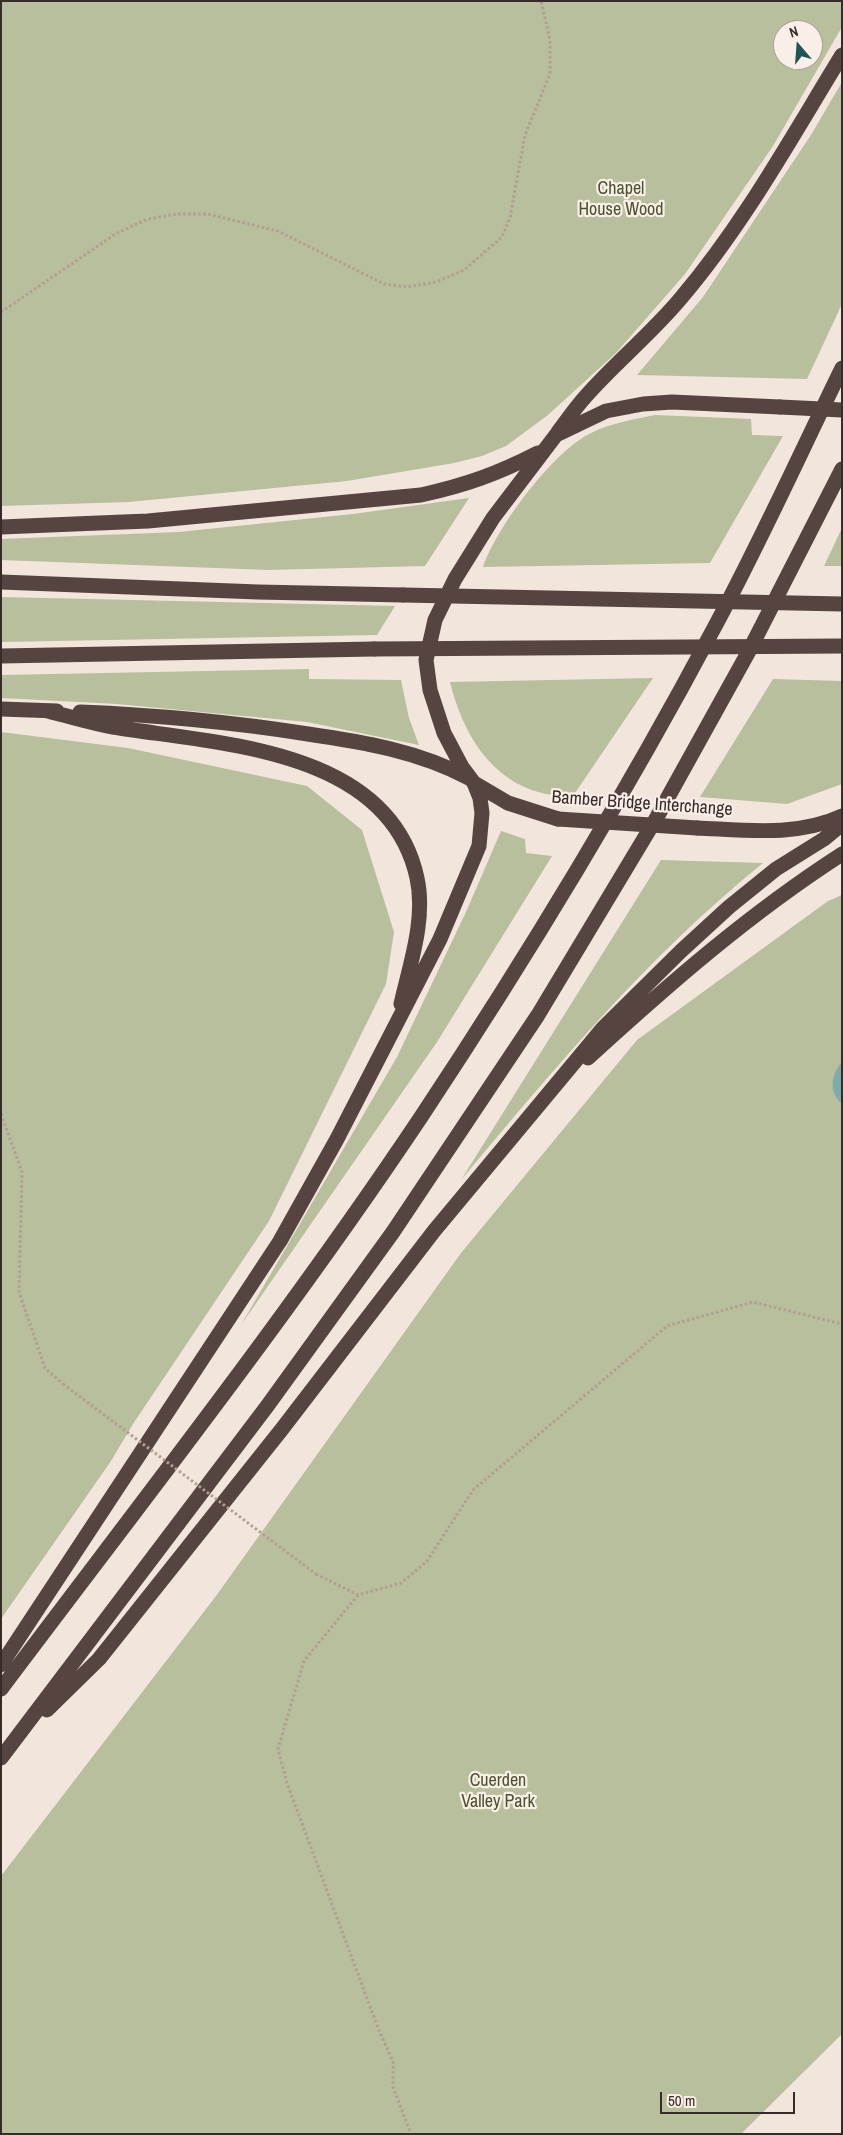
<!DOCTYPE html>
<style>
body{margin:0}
#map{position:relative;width:843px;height:2135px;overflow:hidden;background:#f1e5dc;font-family:"Archivo Narrow",sans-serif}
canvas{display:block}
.frame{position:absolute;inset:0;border:2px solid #362b28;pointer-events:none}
.north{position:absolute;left:773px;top:20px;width:50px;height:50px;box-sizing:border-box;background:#f9efe8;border:1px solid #aba19b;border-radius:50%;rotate:342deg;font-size:14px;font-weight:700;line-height:20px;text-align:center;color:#362b28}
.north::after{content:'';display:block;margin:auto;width:18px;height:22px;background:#1f5653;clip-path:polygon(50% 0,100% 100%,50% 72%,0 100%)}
.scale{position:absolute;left:660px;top:2092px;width:135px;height:22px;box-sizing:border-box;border:2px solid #362b28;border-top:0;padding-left:6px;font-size:15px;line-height:18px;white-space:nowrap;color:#362b28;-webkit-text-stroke:4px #f9efe8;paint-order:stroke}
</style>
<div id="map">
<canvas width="843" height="2135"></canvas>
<div class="frame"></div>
<div class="north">N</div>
<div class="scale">50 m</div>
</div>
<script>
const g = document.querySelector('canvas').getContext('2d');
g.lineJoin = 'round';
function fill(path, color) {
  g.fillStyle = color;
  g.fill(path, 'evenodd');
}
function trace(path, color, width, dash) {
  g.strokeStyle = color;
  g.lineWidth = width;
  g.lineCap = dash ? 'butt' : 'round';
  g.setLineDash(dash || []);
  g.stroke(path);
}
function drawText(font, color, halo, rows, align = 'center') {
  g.font = font + ' "Archivo Narrow",sans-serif';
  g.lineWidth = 4.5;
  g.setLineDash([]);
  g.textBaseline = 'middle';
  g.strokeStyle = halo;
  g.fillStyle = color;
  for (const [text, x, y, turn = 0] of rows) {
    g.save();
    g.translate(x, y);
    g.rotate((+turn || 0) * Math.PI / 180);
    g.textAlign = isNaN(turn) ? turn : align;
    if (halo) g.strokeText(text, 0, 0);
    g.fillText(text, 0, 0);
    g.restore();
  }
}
fill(new Path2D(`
 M 1,1 L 842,1 L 842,27 L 773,146 L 685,274 L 616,353 L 548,415 L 506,446 L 482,456 L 454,463 L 347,481 L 129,502 L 1,506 ZM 783,30 L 813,30 L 813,60 L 783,60 Z
 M 842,82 L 842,304 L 807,379 L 637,375 L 703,297 L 811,135 Z
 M 655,415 L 751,419 L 752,435 L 783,436 L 710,563 L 483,567 C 497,527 551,454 589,434 C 610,423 632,420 655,415 Z
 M 469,498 L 425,566 L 269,570 L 1,560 L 1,539 L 179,532 L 353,514 Z
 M 842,528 L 842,566 L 824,566 Z
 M 1,597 L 395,606 L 377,635 L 1,642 Z
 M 309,669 L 309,679 L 401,680 L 409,718 L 419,745 L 307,722 L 117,704 L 1,698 L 1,675 Z
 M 653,678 L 573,796 C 563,795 552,796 542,793 C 489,780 462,731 450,682 Z
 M 773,679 L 842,681 L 842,784 L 787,804 L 700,797 Z
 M 1,732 L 128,748 L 307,786 L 362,830 L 394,932 L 386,984 L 269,1221 L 133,1424 L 111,1461 L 1,1619 Z
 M 501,831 L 525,839 L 526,853 L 552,856 L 437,1042 L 241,1325 L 397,1057 L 466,912 Z
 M 661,860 L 763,863 C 647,957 557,1065 461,1180 Z
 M 842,895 L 842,2034 L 741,2134 L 1,2134 L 1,1876 L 216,1596 L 461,1253 L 637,1040 L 828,901 Z`), '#b8bf9c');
fill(new Path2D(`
 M 842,1062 L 842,1104 C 828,1091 831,1075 842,1062 Z`), '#7cada9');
trace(new Path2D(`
 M 1,312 L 117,233 L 148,219 L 178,214 L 207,214 L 278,231 L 384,284 L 407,287 L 436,282 L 464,270 L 502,237 L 510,218 L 525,135 L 550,74 L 550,40 L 541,1
 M 1,1114 L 22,1172 L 19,1292 L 45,1368 L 63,1384
 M 316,1574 L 358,1595 L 401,1583 L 427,1561 L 473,1490 L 667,1326 L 753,1302 L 842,1324
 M 358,1595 L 304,1661 L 278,1749 L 287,1783 L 378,2028 L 393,2062 L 393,2087 L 411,2134`), '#b49d93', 3, [2.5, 2.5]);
trace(new Path2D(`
 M 558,432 C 567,420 576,407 586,396 C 616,362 652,333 681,298 C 744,224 791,138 842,55
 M 1,527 L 148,521 L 421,495 C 466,485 497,474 538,453
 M 1,582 L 258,592 L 403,595
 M 1,656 L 374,649
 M 1,709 L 57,711
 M 47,711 C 69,716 91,723 113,727 C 218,744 389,748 417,878 C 426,919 410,964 401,1004
 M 80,712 C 156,715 232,722 308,734 C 363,742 418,751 469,778
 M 558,819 L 508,803 L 474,783 L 462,767 L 444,733 L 430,690 L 426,660 L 435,620 L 455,579 L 493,518 L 556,435 L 606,411 L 643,404 L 672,402 L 780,407
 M 697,828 C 745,830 797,837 842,816
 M 588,1058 C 669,984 749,914 842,854
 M 1,1665 L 280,1241 L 337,1139 L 440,939 L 479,846 L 482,813 L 480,798 L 474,783
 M 1,1689 C 143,1500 290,1313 421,1117 C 525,960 624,797 713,630 C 759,545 799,456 842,368
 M 47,1710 L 99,1659 L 282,1429 L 434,1231 L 603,1028 L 681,951 L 729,907 L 776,869 L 824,839 L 842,824
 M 1,1758 L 268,1405 L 393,1232 L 538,1015 L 657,817 L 749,651 L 842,469`), '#564440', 15);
trace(new Path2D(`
 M 63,1384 L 316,1574`), '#b49d93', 3, [2.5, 2.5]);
trace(new Path2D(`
 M 780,407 L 842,410
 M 403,595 L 842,604
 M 374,649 L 842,646
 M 558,819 L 697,828`), '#564440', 15);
drawText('18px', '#49532d', '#f9efe8', [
 ["Chapel",621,189],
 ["House Wood",621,210],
 ["Cuerden",498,1781],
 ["Valley Park",498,1802]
]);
drawText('18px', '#362b28', '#f9efe8', [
 ["Bamber Bridge Interchange",642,804,4]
]);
</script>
